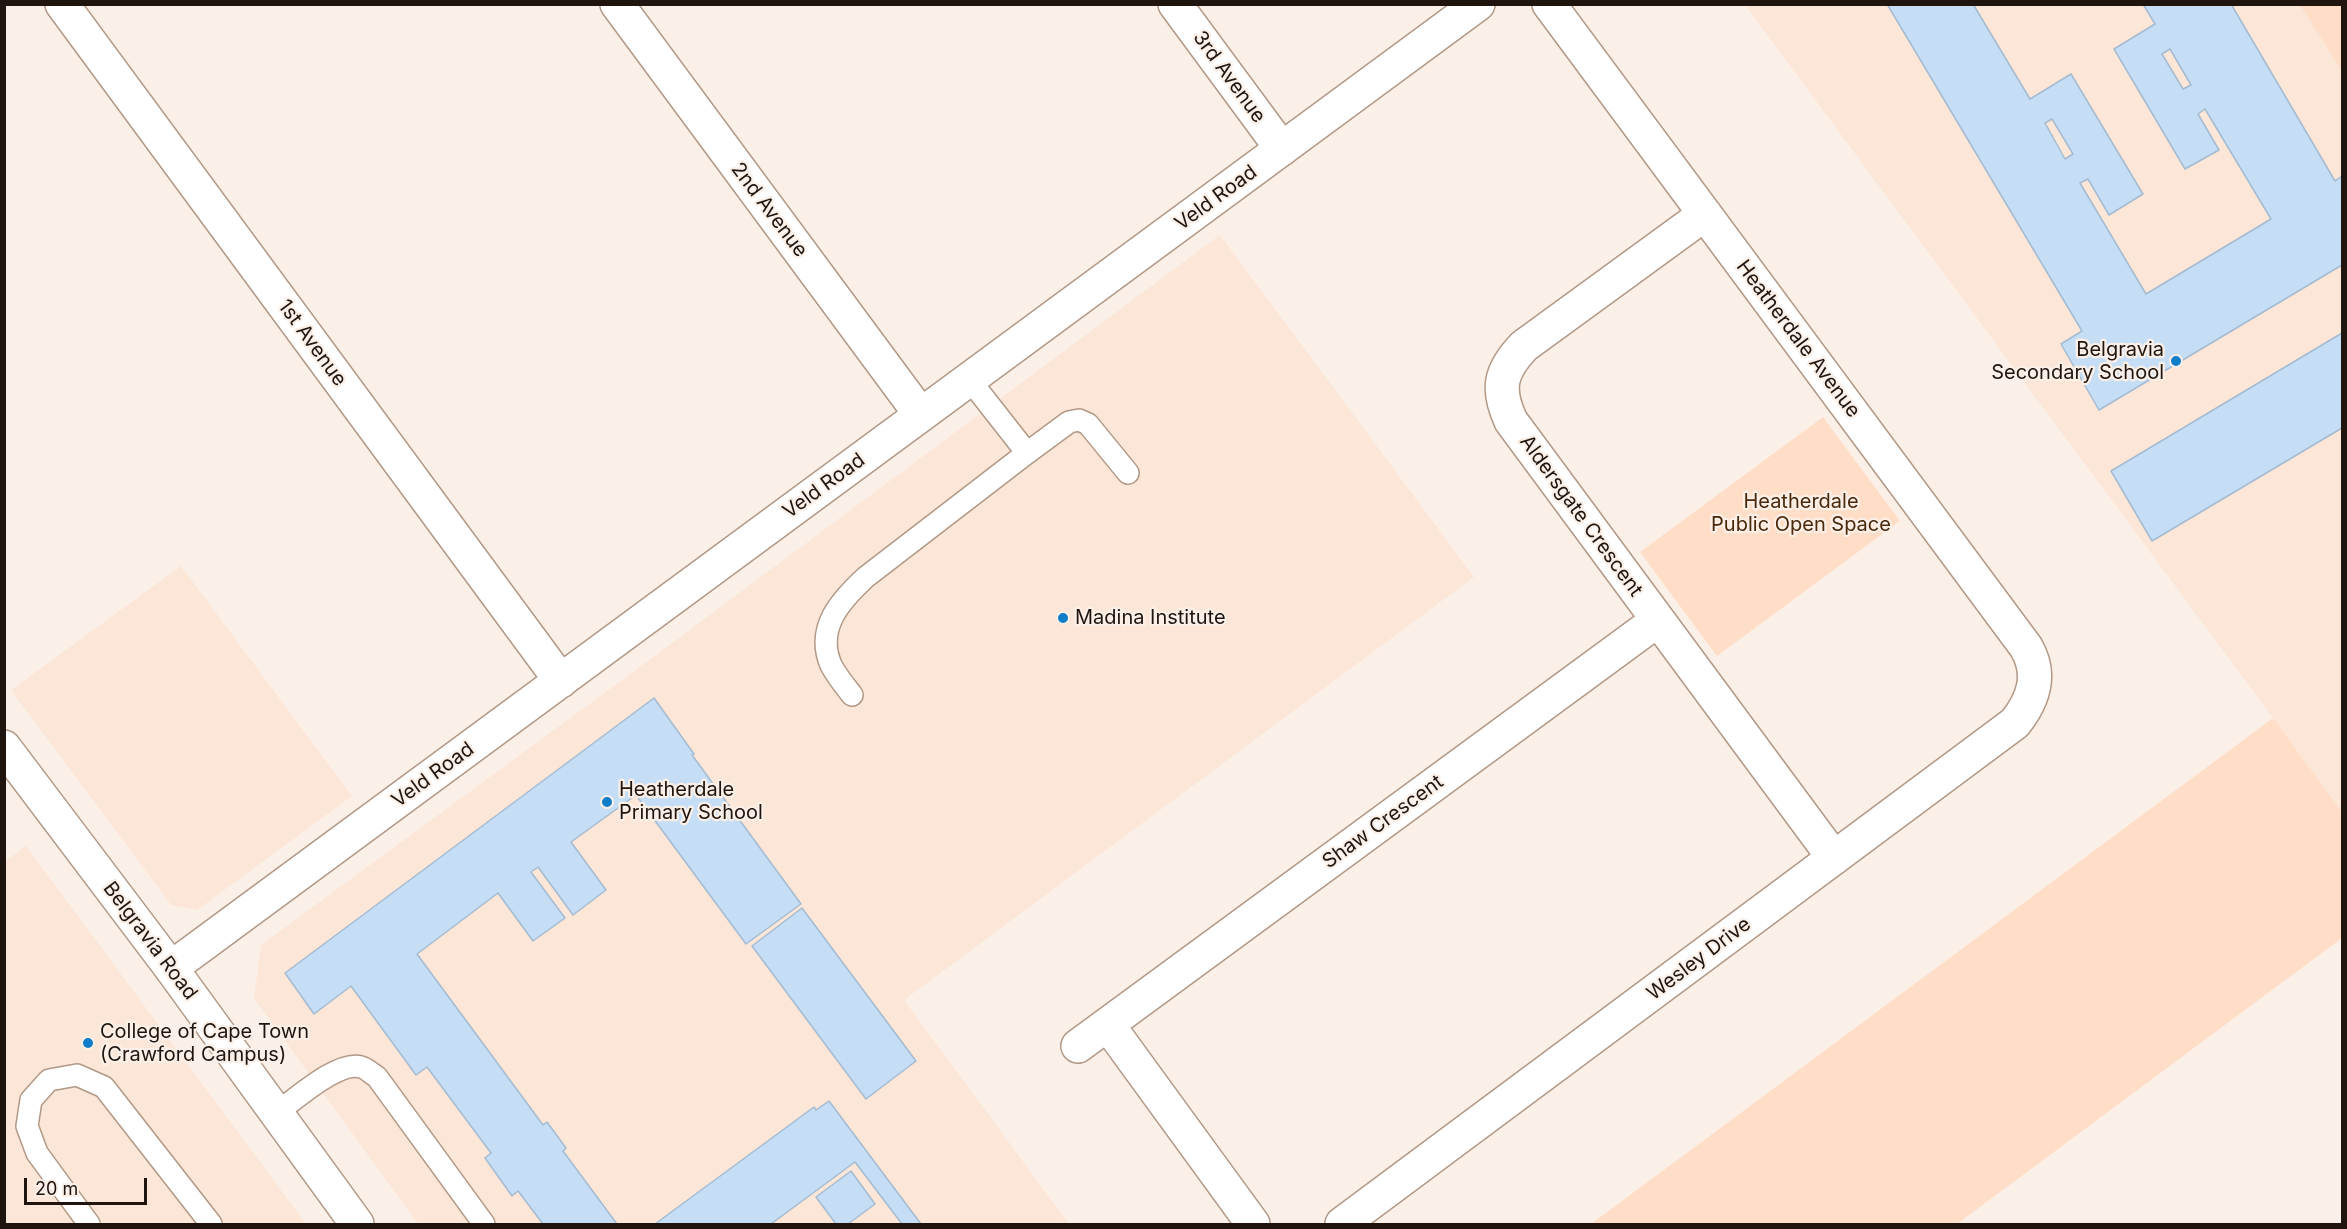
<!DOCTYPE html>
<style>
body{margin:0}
#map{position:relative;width:2347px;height:1229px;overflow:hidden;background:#fbf0e8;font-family:Inter,sans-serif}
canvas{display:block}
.frame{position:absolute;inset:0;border:6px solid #1f150e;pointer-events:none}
.scale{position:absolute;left:24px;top:1178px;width:123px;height:27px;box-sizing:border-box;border:3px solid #1f150e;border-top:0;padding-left:8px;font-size:18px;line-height:21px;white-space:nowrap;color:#1f150e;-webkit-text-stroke:4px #fbf0e8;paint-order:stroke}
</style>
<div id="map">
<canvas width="2347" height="1229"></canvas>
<div class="frame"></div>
<div class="scale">20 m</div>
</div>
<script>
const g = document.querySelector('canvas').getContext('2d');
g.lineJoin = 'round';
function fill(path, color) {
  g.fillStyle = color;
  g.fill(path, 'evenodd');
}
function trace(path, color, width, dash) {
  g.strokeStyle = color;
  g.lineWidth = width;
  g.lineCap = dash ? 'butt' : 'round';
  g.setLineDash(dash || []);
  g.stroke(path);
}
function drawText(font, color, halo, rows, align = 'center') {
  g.font = font + ' Inter,sans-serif';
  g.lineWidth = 4.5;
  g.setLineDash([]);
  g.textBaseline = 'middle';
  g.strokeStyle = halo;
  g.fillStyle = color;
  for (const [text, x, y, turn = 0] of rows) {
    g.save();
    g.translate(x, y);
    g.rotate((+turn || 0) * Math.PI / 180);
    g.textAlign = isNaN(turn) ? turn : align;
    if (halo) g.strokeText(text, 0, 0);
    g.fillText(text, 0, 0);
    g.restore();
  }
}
fill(new Path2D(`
 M 1745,5 L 2342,5 L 2342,812 L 2273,718 Z
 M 1220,235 L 1474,577 L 904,1000 L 1069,1224 L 418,1224 L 254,998 L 261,945 L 652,658 Z
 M 181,566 L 352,796 L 197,910 L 171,905 L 11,690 Z
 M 26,846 L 306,1224 L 5,1224 L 4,862 Z`), '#fbe6d7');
fill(new Path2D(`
 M 2300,5 L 2342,5 L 2342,70 Z
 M 1823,417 L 1900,521 L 1717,656 L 1640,552 Z
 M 2273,718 L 2342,812 L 2342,938 L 1957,1224 L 1591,1224 Z`), '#ffddc6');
const building = new Path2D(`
 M 1887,4 L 1973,4 L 2030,99 L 2071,74 L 2143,194 L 2109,215 L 2088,179 L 2080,183 L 2146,294 L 2271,219 L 2205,109 L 2198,114 L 2219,150 L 2185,169 L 2114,49 L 2155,24 L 2143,4 L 2231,4 L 2335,181 L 2342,176 L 2342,265 L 2099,410 L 2061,344 L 2082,331 ZM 2170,49 L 2191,85 L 2183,89 L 2162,54 ZM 2052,119 L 2073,154 L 2065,159 L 2045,123 Z
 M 2342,333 L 2342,428 L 2152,541 L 2111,471 Z
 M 654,698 L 694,754 L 692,755 L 801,904 L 746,944 L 636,795 L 571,842 L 606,890 L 573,915 L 538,867 L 531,872 L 565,918 L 533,941 L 498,893 L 417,954 L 543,1125 L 547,1122 L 566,1148 L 563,1151 L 617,1224 L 543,1224 L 518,1191 L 512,1196 L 485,1158 L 491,1153 L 427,1067 L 416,1075 L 351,986 L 314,1014 L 285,973 Z
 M 802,908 L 916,1061 L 866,1099 L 752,946 Z
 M 829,1101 L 921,1224 L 902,1224 L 855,1162 L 771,1224 L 655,1224 L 814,1107 L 816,1110 Z
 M 851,1171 L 875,1204 L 848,1224 L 836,1224 L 816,1197 Z`);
fill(building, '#c5def5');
trace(building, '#a4bbd2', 1.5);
const service = new Path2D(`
 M 1027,453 L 1069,422 L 1079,420 L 1088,424 L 1128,473
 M 852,695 C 845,686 836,675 831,665 C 815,628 841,600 866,577 L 1027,453 L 969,379
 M 276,1113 C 294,1101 338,1060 361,1067 C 366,1068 372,1074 377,1077 L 484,1224
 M 89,1224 L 37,1153 L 27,1126 L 31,1100 L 49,1080 L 77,1075 L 104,1087 L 211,1224`);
const minor = new Path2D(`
 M 62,4 L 561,681
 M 617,4 L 921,415
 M 1175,4 L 1282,149
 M 1705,214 L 1524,346 C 1500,371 1496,389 1511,421 L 1834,858
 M 171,968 L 1478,4
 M 1108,1025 L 1253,1224
 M 1078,1046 L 1658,620
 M 1342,1224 L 2015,723 C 2034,699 2042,674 2026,647 L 1549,4`);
const tertiary = new Path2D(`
 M 4,747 L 171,968 L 357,1224`);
trace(service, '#b29885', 24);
trace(minor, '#b29885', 36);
trace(tertiary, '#b29885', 36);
trace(service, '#fff', 21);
trace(minor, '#fff', 33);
trace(tertiary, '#fff', 33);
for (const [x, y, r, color] of [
 [2176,361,6,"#0f7dc7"],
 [1063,618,6,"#0f7dc7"],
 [607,802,6,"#0f7dc7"],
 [88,1043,6,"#0f7dc7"]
]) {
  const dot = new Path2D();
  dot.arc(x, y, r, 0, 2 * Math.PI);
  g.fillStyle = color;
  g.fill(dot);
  trace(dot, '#fbf0e8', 2);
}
drawText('20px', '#1f150e', '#fbf0e8', [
 ["3rd Avenue",1229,77,54],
 ["Veld Road",1216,198,-36],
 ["2nd Avenue",769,210,53],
 ["Heatherdale Avenue",1798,339,53],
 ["1st Avenue",312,343,54],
 ["Veld Road",824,486,-36],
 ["Aldersgate Crescent",1581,516,54],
 ["Veld Road",433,775,-36],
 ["Shaw Crescent",1383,822,-36],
 ["Belgravia Road",150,941,53],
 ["Wesley Drive",1699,959,-37]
]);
drawText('20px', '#1f150e', '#fbf0e8', [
 ["Belgravia",2164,350,"right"],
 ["Secondary School",2164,373,"right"],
 ["Madina Institute",1075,618],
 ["Heatherdale",619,790],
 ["Primary School",619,813],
 ["College of Cape Town",100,1032],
 ["(Crawford Campus)",100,1055]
], 'left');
drawText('20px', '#4b280a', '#fbf0e8', [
 ["Heatherdale",1801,502],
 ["Public Open Space",1801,525]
]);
</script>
